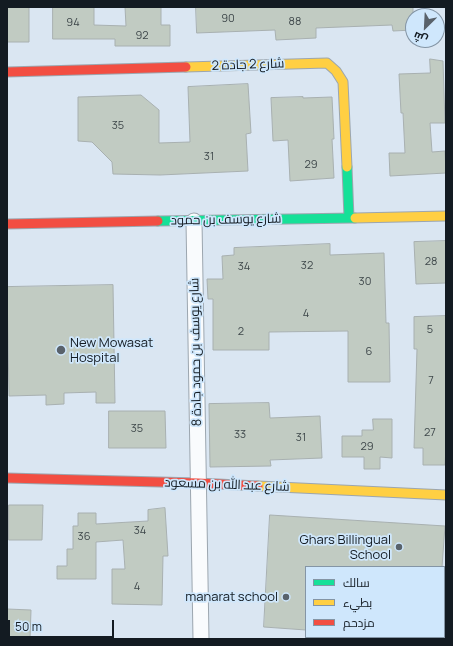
<!DOCTYPE html>
<meta charset="utf-8">
<style>
body{margin:0}
#map{position:relative;width:453px;height:646px;overflow:hidden;background:#dae6f2;font-family:Manrope,Cairo,sans-serif}
canvas{display:block}
.frame{position:absolute;inset:0;border:8px solid #131b22;pointer-events:none}
.legend{position:absolute;left:305px;top:566px;width:140px;height:72px;box-sizing:border-box;background:#cfe7fc;border:1px solid #8495a5;margin:0;padding:5px 7px;list-style:none;font-size:12px;color:#131b22}
.legend li{display:flex;align-items:center;gap:8px;height:20px}
.legend b{width:20px;border:1px solid #8495a5}
.north{position:absolute;left:405px;top:8px;width:40px;height:40px;box-sizing:border-box;background:#cfe7fc;border:1px solid #8495a5;border-radius:50%;rotate:204deg;font-size:11px;font-weight:700;line-height:16px;text-align:center;color:#131b22}
.north::after{content:'';display:block;margin:auto;width:14px;height:18px;background:#59626b;clip-path:polygon(50% 0,100% 100%,50% 72%,0 100%)}
.scale{position:absolute;left:8px;top:620px;width:106px;height:18px;box-sizing:border-box;border:2px solid #131b22;border-top:0;padding-left:5px;font-size:12px;line-height:14px;white-space:nowrap;color:#131b22;-webkit-text-stroke:3px #cfe7fc;paint-order:stroke}
</style>
<div id="map">
<canvas width="453" height="646"></canvas>
<div class="frame"></div>
<ul class="legend">
<li><b style="height:5px;background:#16e098"></b>سالك</li>
<li><b style="height:5px;background:#ffcf43"></b>بطيء</li>
<li><b style="height:5px;background:#f24e42"></b>مزدحم</li>
</ul>
<div class="north">ش</div>
<div class="scale">50 m</div>
</div>
<script>
const g = document.querySelector('canvas').getContext('2d');
g.lineJoin = 'round';
function fill(path, color) {
  g.fillStyle = color;
  g.fill(path, 'evenodd');
}
function trace(path, color, width, dash) {
  g.strokeStyle = color;
  g.lineWidth = width;
  g.lineCap = dash ? 'butt' : 'round';
  g.setLineDash(dash || []);
  g.stroke(path);
}
function drawText(font, color, halo, rows, align = 'center') {
  g.font = font + ' Manrope,Cairo,sans-serif';
  g.lineWidth = 3.5;
  g.setLineDash([]);
  g.textBaseline = 'middle';
  g.strokeStyle = halo;
  g.fillStyle = color;
  for (const [text, x, y, turn = 0] of rows) {
    g.save();
    g.translate(x, y);
    g.rotate((+turn || 0) * Math.PI / 180);
    g.textAlign = isNaN(turn) ? turn : align;
    if (halo) g.strokeText(text, 0, 0);
    g.fillText(text, 0, 0);
    g.restore();
  }
}
const building = new Path2D(`
 M 7,7 L 29,7 L 29,42 L 7,42 Z
 M 53,7 L 94,7 L 94,25 L 126,26 L 125,7 L 161,7 L 161,25 L 170,25 L 170,46 L 115,46 L 115,39 L 53,39 Z
 M 196,7 L 413,7 L 413,30 L 393,31 L 392,25 L 316,28 L 316,38 L 276,40 L 275,30 L 197,33 Z
 M 430,59 L 443,61 L 445,123 L 430,123 L 432,152 L 445,151 L 446,173 L 390,176 L 389,153 L 405,153 L 403,113 L 401,113 L 399,74 L 430,73 Z
 M 248,84 L 251,133 L 246,134 L 248,171 L 160,175 L 113,174 L 112,162 L 92,142 L 78,141 L 78,97 L 141,95 L 159,110 L 159,143 L 190,142 L 188,87 Z
 M 303,97 L 303,98 L 332,97 L 334,139 L 332,139 L 334,178 L 290,181 L 288,140 L 273,141 L 271,98 Z
 M 446,241 L 446,283 L 416,284 L 414,242 Z
 M 330,244 L 330,255 L 384,253 L 386,323 L 389,323 L 390,382 L 348,382 L 348,331 L 269,332 L 269,350 L 213,350 L 213,299 L 208,299 L 207,279 L 223,279 L 222,256 L 234,255 L 234,248 Z
 M 113,285 L 115,403 L 96,403 L 96,392 L 64,393 L 64,404 L 46,405 L 46,395 L 9,396 L 7,287 Z
 M 446,316 L 446,448 L 445,465 L 423,465 L 423,448 L 414,448 L 417,349 L 414,349 L 414,317 Z
 M 269,403 L 270,418 L 320,416 L 322,458 L 270,460 L 271,466 L 210,467 L 209,404 Z
 M 109,411 L 165,411 L 166,448 L 109,448 Z
 M 373,419 L 392,419 L 392,458 L 380,457 L 380,469 L 364,469 L 364,457 L 342,457 L 342,436 L 362,436 L 362,430 L 373,430 Z
 M 9,505 L 43,505 L 42,540 L 9,540 Z
 M 165,508 L 168,556 L 163,556 L 162,605 L 112,604 L 112,569 L 125,569 L 123,540 L 96,542 L 96,579 L 57,579 L 57,566 L 67,566 L 67,549 L 73,549 L 73,526 L 78,526 L 78,513 L 96,513 L 96,524 L 148,521 L 148,510 Z
 M 270,515 L 445,526 L 442,567 L 306,567 L 306,630 L 264,627 Z
 M 7,609 L 31,610 L 30,639 L 7,639 Z`);
fill(building, '#c1cbc2');
trace(building, '#a8b0b0', 1);
const street = new Path2D(`
 M 194,221 L 201,639`);
const fast = new Path2D(`
 M 347,167 L 349,218
 M 158,221 L 355,218`);
const slow = new Path2D(`
 M 186,67 L 327,63 L 336,71 L 343,82 L 347,167
 M 355,218 L 446,216
 M 258,486 L 446,495`);
const jam = new Path2D(`
 M 7,72 L 186,67
 M 7,224 L 158,221
 M 7,478 L 198,483 L 258,486`);
trace(street, '#9ca6af', 17);
trace(fast, '#9ca6af', 11);
trace(slow, '#9ca6af', 11);
trace(jam, '#9ca6af', 11);
trace(street, '#f9fbfd', 15);
trace(fast, '#16e098', 9);
trace(slow, '#ffcf43', 9);
trace(jam, '#f24e42', 9);
for (const [x, y, r, color] of [
 [61,350,5,"#59626b"],
 [399,547,4,"#59626b"],
 [286,597,4,"#59626b"]
]) {
  const dot = new Path2D();
  dot.arc(x, y, r, 0, 2 * Math.PI);
  g.fillStyle = color;
  g.fill(dot);
  trace(dot, '#cfe7fc', 1.5);
}
drawText('11px', '#3e474a', null, [
 ["90",228,19],
 ["88",295,22],
 ["94",73,23],
 ["92",142,36],
 ["35",118,126],
 ["31",209,157],
 ["29",311,165],
 ["28",431,262],
 ["32",307,266],
 ["34",244,267],
 ["30",365,282],
 ["4",306,314],
 ["5",430,330],
 ["2",241,332],
 ["6",369,352],
 ["7",431,381],
 ["35",137,429],
 ["27",430,433],
 ["33",240,435],
 ["31",301,438],
 ["29",367,447],
 ["34",140,531],
 ["36",84,537],
 ["4",137,587]
]);
drawText('13px', '#131b22', '#cfe7fc', [
 ["شارع 2 جادة 2",248,65,-2],
 ["شارع يوسف بن حمود",226,220,-1],
 ["شارع يوسف بن حمود جادة 8",196,352,-91],
 ["شارع عبد الله بن مسعود",227,485,2]
]);
drawText('13px', '#131b22', '#cfe7fc', [
 ["New Mowasat",70,343,"left"],
 ["Hospital",70,358,"left"],
 ["Ghars Billingual",391,540],
 ["School",391,555],
 ["manarat school",278,597]
], 'right');
</script>
